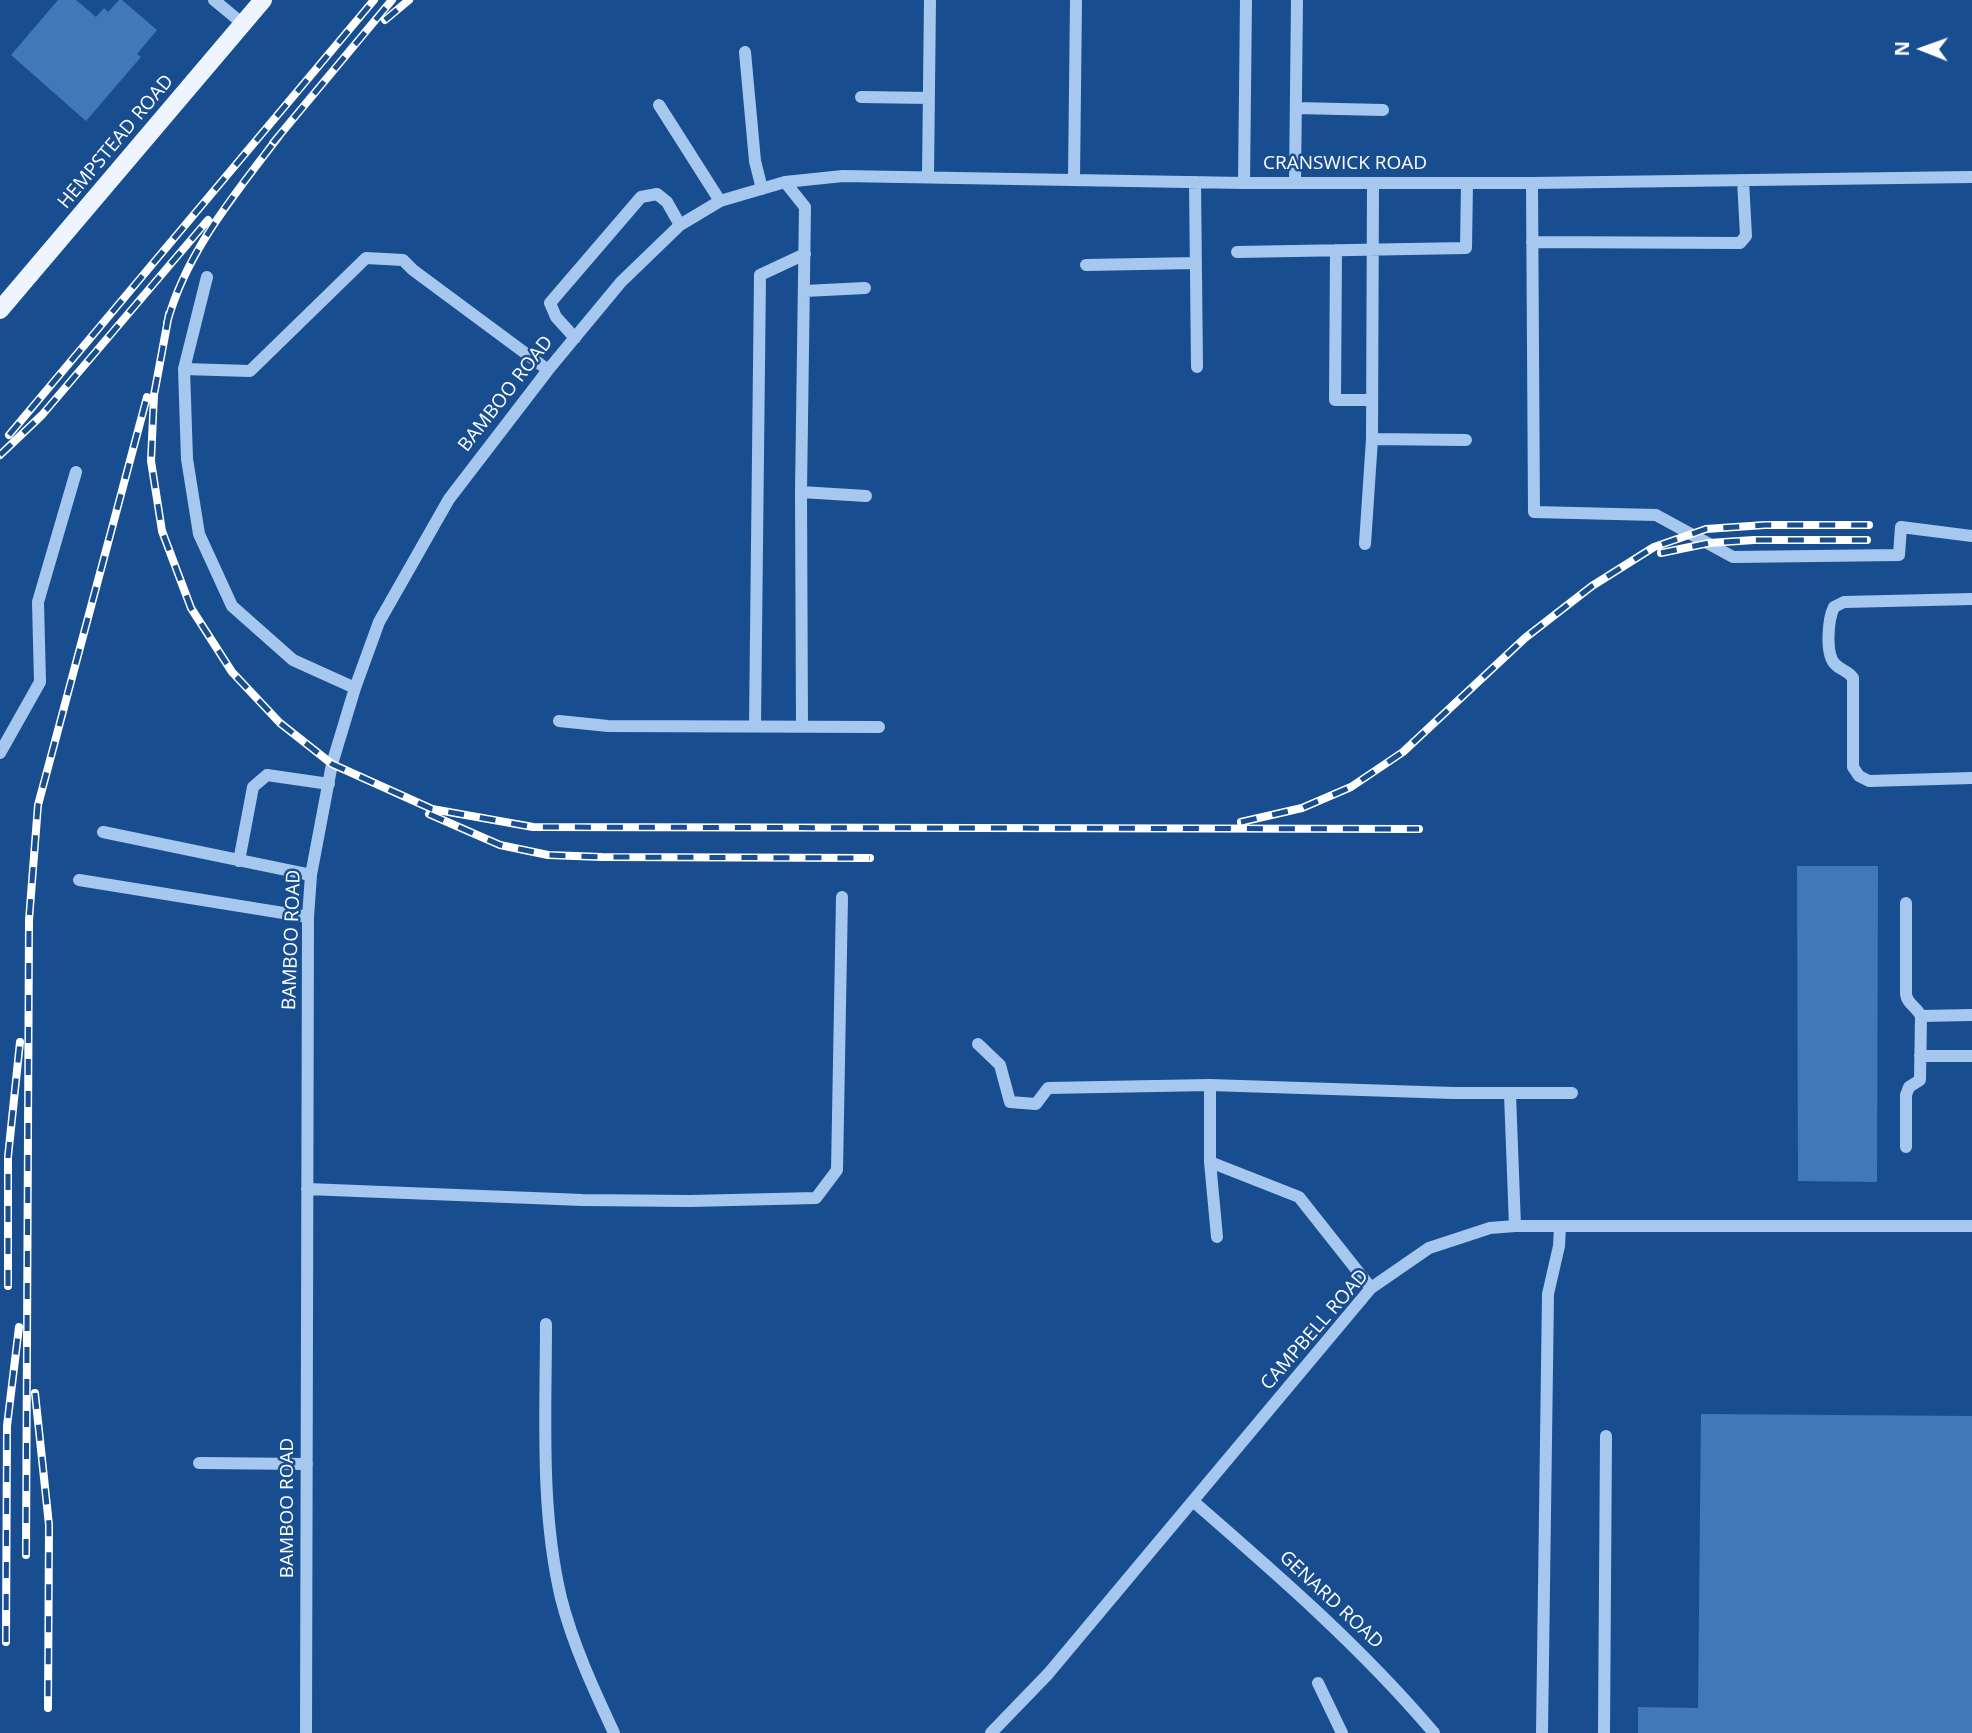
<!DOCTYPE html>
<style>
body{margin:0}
#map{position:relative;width:1972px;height:1733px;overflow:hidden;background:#184e90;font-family:"Open Sans",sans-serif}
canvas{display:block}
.north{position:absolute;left:1888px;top:14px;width:70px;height:70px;-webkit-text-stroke:5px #184e90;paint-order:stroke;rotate:271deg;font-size:19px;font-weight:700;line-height:28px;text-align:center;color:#fff}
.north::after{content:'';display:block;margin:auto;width:24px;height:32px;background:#fff;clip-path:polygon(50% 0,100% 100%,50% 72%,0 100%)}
</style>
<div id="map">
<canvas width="1972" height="1733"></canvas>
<div class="north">N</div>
</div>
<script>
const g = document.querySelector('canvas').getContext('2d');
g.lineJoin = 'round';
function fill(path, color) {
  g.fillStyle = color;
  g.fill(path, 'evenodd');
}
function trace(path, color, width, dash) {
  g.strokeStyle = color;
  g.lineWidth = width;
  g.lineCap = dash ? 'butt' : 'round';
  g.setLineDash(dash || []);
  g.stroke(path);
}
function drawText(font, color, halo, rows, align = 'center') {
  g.font = font + ' "Open Sans",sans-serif';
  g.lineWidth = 5;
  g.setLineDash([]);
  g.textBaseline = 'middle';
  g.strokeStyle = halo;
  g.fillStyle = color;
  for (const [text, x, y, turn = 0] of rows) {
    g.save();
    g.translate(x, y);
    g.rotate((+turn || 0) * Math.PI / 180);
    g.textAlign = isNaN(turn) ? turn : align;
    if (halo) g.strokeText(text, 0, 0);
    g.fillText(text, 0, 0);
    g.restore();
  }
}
fill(new Path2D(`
 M 58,0 L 76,0 L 96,17 L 104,8 L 108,12 L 119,0 L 122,0 L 157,30 L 137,54 L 141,57 L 86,121 L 11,55 Z
 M 1797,866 L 1878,866 L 1877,1182 L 1798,1181 Z
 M 1701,1414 L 1972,1416 L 1972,1733 L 1638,1733 L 1638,1707 L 1698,1708 Z`), '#4078b8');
trace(new Path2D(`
 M 214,0 L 243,24
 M 745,52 L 755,161 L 762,189
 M 861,97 L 929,98
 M 659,105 L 720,201
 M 1296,108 L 1383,110
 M 928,176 L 930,0
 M 1074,179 L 1076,0
 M 785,182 L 805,207 L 801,492 L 802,725
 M 1195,182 L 1197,367
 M 1244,183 L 1246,0
 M 1295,183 L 1297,0
 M 1532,183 L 1534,512 L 1656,515 L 1733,557 L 1899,555 L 1901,527 L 1972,536
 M 1532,242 L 1740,243 L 1746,236 L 1743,180
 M 1336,250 L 1335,400 L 1372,400
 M 1237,252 L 1466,248 L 1467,183
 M 1086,265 L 1196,263
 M 207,277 L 184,369 L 187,459 L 199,534 L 232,606 L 293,660 L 355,688
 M 805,291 L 865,288
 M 575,338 L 556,317 L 550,303 L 641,197 L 657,194 L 667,202 L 680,225
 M 184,369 L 250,371 L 366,258 L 403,260 L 413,270 L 548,370
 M 1372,439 L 1466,440
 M 801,492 L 866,496
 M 1365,544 L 1372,439 L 1373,183
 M 1972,599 L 1844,602 L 1834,607 C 1828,619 1825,654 1835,664 C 1841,671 1848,670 1853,678 L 1853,767 L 1859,776 L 1869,781 L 1972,778
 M 559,721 L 608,726 L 879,727
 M 755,725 L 760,275 L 805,254
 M 0,753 L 40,682 L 38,602 L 76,472
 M 103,832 L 311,875
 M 239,861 L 253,787 L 267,775 L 329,784
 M 79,880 L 308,917
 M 1921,1016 L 1972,1015
 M 978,1044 L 1000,1065 L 1010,1102 L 1036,1104 L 1048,1088 L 1210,1085 L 1453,1093 L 1572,1093
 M 1920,1056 L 1972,1056
 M 1210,1085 L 1210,1162 L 1217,1237
 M 1510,1094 L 1515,1226
 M 1906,1147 L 1906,1095 L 1909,1087 L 1920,1080 L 1921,1016 C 1917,1007 1907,1004 1906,994 L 1906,903
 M 1210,1162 L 1299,1197 L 1371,1288
 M 307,1189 L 582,1200 L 690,1201 L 816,1198 L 837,1170 L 842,897
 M 546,1324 C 546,1415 540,1509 561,1598 C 573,1645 594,1690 614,1733
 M 199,1463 L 307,1464
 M 1194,1502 C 1278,1575 1362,1648 1434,1733
 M 1318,1683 L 1342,1733
 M 306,1733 L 308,917 L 311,875 L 332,764 L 355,688 L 379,622 L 449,499 L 548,370 L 621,282 L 680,225 L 720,201 L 785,182 L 843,176 L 1244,183 L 1532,183 L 1972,177
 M 991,1733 L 1048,1674 L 1371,1288 L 1429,1248 L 1490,1228 L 1515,1226 L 1972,1226
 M 1542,1733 L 1548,1294 L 1559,1246 L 1560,1226
 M 1604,1733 L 1606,1436`), '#a6c8ef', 12);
trace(new Path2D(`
 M 0,310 L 263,0`), '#eef5ff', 18);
const rail = new Path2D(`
 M 385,20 L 409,0
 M 273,143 L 392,0
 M 169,314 L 154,395 L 151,461 L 162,531 L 191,608 L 232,672 L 280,723 L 332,764 L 432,809 L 533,827 L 1419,829
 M 167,323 C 186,252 235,194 279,136
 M 9,435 L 374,0
 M 0,455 L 42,415 L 208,220
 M 1661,553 L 1709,543 L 1754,540 L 1867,540
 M 429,814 L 500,845 L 548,855 L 602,857 L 870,858
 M 1241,822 L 1302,808 L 1351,787 L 1403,752 L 1525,638 L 1592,586 L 1654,547 L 1706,529 L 1765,525 L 1869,525
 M 8,1286 L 8,1157 L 20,1042
 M 35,1393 L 49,1525 L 48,1708
 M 26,1555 L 29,920 L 38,805 L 147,397
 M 6,1642 L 7,1426 L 19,1327`);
trace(rail, '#fff', 8);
trace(rail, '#184e90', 5, [16]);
drawText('19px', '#fff', '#184e90', [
 ["HEMPSTEAD ROAD",116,142,-50],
 ["CRANSWICK ROAD",1345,164],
 ["BAMBOO ROAD",506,394,-52],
 ["BAMBOO ROAD",292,940,-88],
 ["CAMPBELL ROAD",1315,1330,-49],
 ["BAMBOO ROAD",288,1508,-90],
 ["GENARD ROAD",1331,1600,43]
]);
</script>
